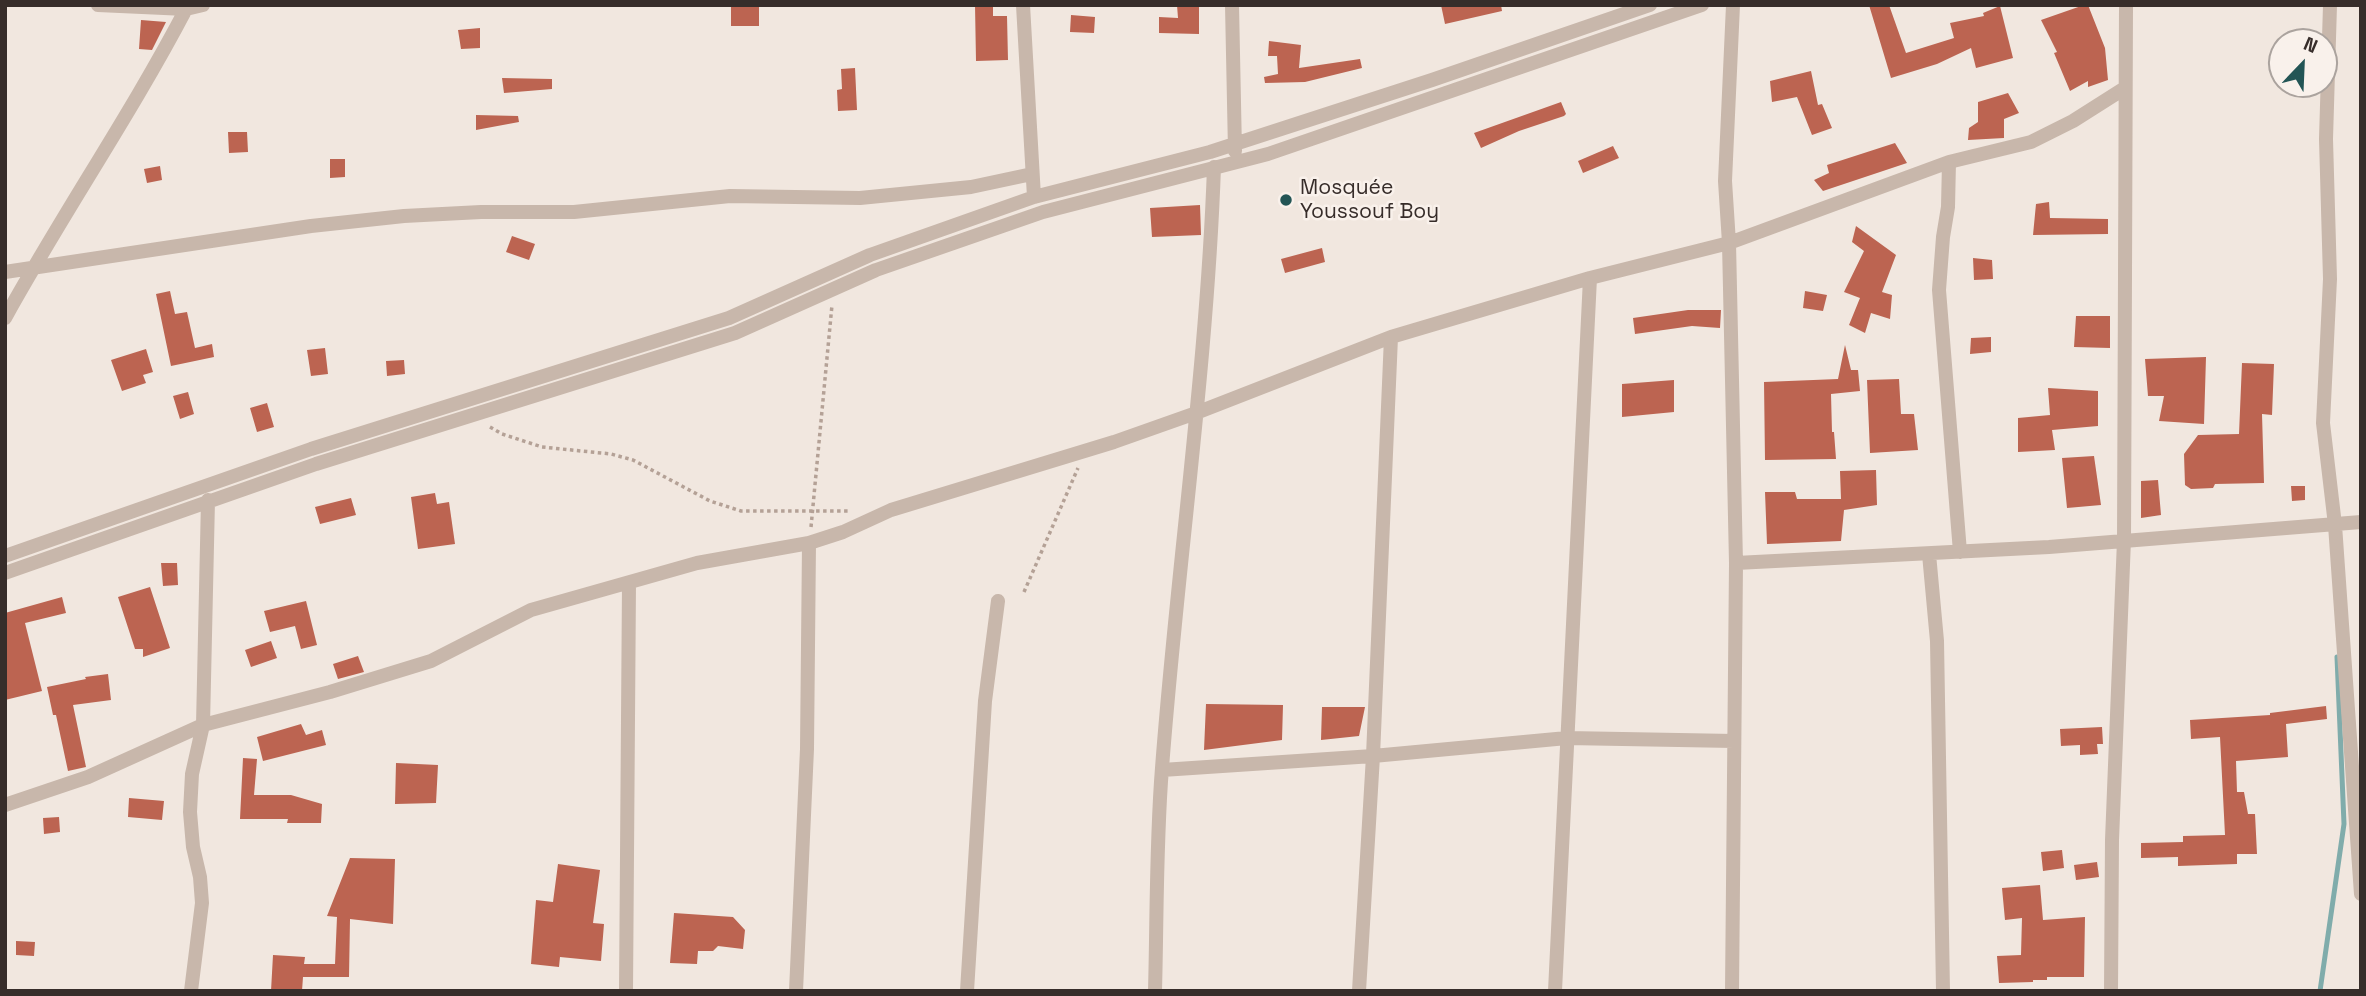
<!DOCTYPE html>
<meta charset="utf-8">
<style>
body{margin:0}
#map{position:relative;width:2366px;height:996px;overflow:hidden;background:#f1e7df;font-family:"Space Grotesk",sans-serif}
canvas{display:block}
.frame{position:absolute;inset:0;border:7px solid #372d2a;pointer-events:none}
.north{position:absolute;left:2268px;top:28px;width:70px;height:70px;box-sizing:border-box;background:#f9f1eb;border:2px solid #aba39e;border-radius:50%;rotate:23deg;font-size:19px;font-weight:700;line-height:28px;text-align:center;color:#372d2a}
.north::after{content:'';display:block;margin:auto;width:24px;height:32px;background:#235555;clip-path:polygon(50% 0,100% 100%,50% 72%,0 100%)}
</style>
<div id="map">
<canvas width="2366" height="996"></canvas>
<div class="frame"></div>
<div class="north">N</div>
</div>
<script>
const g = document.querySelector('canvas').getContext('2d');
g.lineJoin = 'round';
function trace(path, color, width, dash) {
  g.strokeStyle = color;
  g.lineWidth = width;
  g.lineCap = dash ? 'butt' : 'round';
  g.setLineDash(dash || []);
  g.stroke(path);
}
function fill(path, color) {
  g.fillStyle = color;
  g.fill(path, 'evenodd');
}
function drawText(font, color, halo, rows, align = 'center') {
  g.font = font + ' "Space Grotesk",sans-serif';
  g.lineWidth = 5;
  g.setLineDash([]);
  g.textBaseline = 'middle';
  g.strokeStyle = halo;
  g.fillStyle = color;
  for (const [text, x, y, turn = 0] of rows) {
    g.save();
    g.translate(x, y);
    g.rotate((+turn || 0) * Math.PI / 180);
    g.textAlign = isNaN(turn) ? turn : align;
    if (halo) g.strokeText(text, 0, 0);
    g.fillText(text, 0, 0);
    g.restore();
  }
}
trace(new Path2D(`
 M 2320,991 L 2344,824 L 2337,657`), '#80acab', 5);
fill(new Path2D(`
 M 731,5 L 759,5 L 759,26 L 731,26 Z
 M 975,5 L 993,5 L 993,16 L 1007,16 L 1008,60 L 976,61 Z
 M 1177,5 L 1199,5 L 1199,34 L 1159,33 L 1159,17 L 1178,18 Z
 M 1441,5 L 1501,5 L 1502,11 L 1445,24 Z
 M 1869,5 L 1889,5 L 1906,53 L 1954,38 L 1950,23 L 1984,16 L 1983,13 L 2000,6 L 2013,58 L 1976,68 L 1971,48 L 1937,64 L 1891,78 Z
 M 2084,5 L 2088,5 L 2105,48 L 2108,80 L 2088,87 L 2088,81 L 2070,91 L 2054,53 L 2057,52 L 2041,20 Z
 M 1071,15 L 1095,17 L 1094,33 L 1070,32 Z
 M 141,20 L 166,22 L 152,50 L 139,49 Z
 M 480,28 L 480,48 L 461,49 L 458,30 Z
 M 1269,41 L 1301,45 L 1299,68 L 1360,59 L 1362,68 L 1305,82 L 1265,83 L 1264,77 L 1278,74 L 1277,56 L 1268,56 Z
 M 855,68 L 857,110 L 838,111 L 837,90 L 842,89 L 841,69 Z
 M 1811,71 L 1818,105 L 1822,104 L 1832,128 L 1812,135 L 1797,97 L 1772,102 L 1770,81 Z
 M 502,78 L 552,79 L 552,89 L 504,93 Z
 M 2008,93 L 2019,113 L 2004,119 L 2004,138 L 1968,140 L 1969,128 L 1978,122 L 1978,102 Z
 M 1561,102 L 1566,114 L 1564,116 L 1519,131 L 1481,148 L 1474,133 Z
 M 476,115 L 518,116 L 519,122 L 476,130 Z
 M 228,132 L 247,132 L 248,152 L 229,153 Z
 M 1895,143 L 1907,163 L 1823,191 L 1814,180 L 1829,173 L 1827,165 Z
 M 1613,146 L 1619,158 L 1583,173 L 1578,161 Z
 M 330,159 L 345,159 L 345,177 L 330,178 Z
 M 160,166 L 162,180 L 147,183 L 144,169 Z
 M 2049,202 L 2050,218 L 2108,219 L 2108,234 L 2033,235 L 2036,204 Z
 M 1200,205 L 1201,235 L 1152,237 L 1150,208 Z
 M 1856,226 L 1896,255 L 1882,292 L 1892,295 L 1890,319 L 1871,313 L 1865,333 L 1849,325 L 1860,298 L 1844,292 L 1864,251 L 1852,242 Z
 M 512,236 L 535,244 L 529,260 L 506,252 Z
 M 1322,248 L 1325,262 L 1285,273 L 1281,259 Z
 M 1973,258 L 1992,260 L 1993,279 L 1974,280 Z
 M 170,291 L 175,314 L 187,312 L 195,348 L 212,344 L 214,357 L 171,366 L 156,294 Z
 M 1805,291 L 1827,295 L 1823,311 L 1803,308 Z
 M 1688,310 L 1721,310 L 1720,328 L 1692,326 L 1635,334 L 1633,318 Z
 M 2076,316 L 2110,316 L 2110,348 L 2074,347 Z
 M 1991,337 L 1991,352 L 1970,354 L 1971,338 Z
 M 1845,345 L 1851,370 L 1858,370 L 1860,391 L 1831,394 L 1832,432 L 1834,432 L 1836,459 L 1765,460 L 1764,382 L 1838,379 Z
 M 325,348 L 328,374 L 311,376 L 307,350 Z
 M 146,349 L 153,372 L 143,375 L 146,383 L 122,391 L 111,360 Z
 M 2206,357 L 2204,424 L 2159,421 L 2164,396 L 2148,396 L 2145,359 Z
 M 404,360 L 405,374 L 387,376 L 386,361 Z
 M 2242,363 L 2274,364 L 2272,415 L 2262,414 L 2264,483 L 2215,484 L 2213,488 L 2191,489 L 2185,485 L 2184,454 L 2198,435 L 2239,434 Z
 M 1899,379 L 1901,414 L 1914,414 L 1918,450 L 1870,453 L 1867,380 Z
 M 1674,380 L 1674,412 L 1622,417 L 1622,384 Z
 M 2048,388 L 2098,391 L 2098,426 L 2052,430 L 2055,450 L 2018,452 L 2018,418 L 2050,415 Z
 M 188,392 L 194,414 L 180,419 L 173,396 Z
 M 267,403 L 274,427 L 257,432 L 250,408 Z
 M 2094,456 L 2101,505 L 2067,508 L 2062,458 Z
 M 1876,470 L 1877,505 L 1844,510 L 1841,541 L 1767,544 L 1765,492 L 1795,492 L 1797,499 L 1841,499 L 1840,471 Z
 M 2158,480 L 2161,515 L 2141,518 L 2141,481 Z
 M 2291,486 L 2305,486 L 2305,500 L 2292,501 Z
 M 435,493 L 437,504 L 449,502 L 455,544 L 418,549 L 411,497 Z
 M 351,498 L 356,515 L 320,524 L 315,507 Z
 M 161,563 L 177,563 L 178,585 L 163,586 Z
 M 150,587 L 170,648 L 143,657 L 143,649 L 135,649 L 118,597 Z
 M 62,597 L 66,613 L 25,623 L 42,691 L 5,700 L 5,613 Z
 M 306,601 L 317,645 L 301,649 L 295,626 L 270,632 L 264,611 Z
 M 271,641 L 277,658 L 251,667 L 245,650 Z
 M 358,656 L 364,672 L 338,679 L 333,664 Z
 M 108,674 L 111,700 L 73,705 L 86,767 L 68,771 L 56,715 L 53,715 L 47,687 L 86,679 L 85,677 Z
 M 1206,704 L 1283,705 L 1282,740 L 1204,750 Z
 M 2326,706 L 2327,719 L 2286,724 L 2288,757 L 2236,761 L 2237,792 L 2244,792 L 2248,814 L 2255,814 L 2257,854 L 2237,854 L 2237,864 L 2178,866 L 2178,857 L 2141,858 L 2141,843 L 2183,842 L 2183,836 L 2225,835 L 2220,737 L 2191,739 L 2190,720 L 2270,715 L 2270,713 Z
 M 1322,707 L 1365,707 L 1359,736 L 1321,740 Z
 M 301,724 L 306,735 L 322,730 L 326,745 L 263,761 L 257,737 Z
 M 2102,727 L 2103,744 L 2097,744 L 2098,754 L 2080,755 L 2080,745 L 2061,746 L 2060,729 Z
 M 243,758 L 257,759 L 254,795 L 291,795 L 322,804 L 321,823 L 287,823 L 288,819 L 240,819 Z
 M 396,763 L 438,765 L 436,803 L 395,804 Z
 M 129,798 L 164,801 L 162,820 L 128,817 Z
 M 59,817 L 60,832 L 44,834 L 43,818 Z
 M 2062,850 L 2064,868 L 2043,871 L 2041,852 Z
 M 350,858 L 395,859 L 393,924 L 350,919 L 349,977 L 303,977 L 302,991 L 271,991 L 273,955 L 305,957 L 304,964 L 335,964 L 337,917 L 327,916 Z
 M 2097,862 L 2099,877 L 2076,880 L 2074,865 Z
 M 558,864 L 600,870 L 593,923 L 604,924 L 601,961 L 560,957 L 559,967 L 531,964 L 536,900 L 553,902 Z
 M 2040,885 L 2043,920 L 2085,917 L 2084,977 L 2047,977 L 2047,980 L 2033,980 L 2033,982 L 1999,983 L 1997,956 L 2021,955 L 2022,918 L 2005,920 L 2002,888 Z
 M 674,913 L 733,917 L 745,930 L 743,949 L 718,946 L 713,951 L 698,951 L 697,964 L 670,963 Z
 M 16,941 L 35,942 L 34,956 L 16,955 Z`), '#bc6451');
trace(new Path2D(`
 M 490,427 L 502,434 L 542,447 L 611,454 L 633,460 L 710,501 L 741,511 L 850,511
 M 811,527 L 832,305
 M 1024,592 L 1078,468`), '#b4a196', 3.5, [3.5, 3.5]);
trace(new Path2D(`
 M 98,5 L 186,9 L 203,5
 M 1023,5 L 1034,197
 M 1232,5 L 1235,151
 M 2330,5 L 2326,139 L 2330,279 L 2323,423 L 2335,525 L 2361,894
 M 1949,162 L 2031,142 L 2073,121 L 2125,88
 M 5,272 L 311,226 L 404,216 L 481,212 L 574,212 L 730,196 L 860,198 L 971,187 L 1032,174
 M 5,318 C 63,213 131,114 186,9
 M 1929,554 L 1937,641 L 1943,991
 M 5,556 L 311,449 L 729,318 L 870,255 L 1034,197 L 1210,152 L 1432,80 L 1650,5
 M 1736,563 L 2049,547 L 2361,522
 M 5,573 L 316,464 L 735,333 L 876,270 L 1043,212 L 1268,154 L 1702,5
 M 1162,770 L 1373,756 L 1567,738 L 1734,741
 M 5,805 L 88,777 L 203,725 L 330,692 L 431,661 L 531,610 L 697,563 L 809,543 L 843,532 L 891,510 L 1114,442 L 1196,413 L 1391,337 L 1590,278 L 1729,243 L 1949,162 L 1948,207 L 1943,237 L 1939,290 L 1960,552
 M 191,991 L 202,903 L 200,877 L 193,847 L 190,812 L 192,774 L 203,725 L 208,500
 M 626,991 L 629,583
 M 796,991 L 807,749 L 809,543
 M 967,991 L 985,701 L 998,601
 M 1155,991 C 1157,917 1156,842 1162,768 C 1177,568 1207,368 1214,167
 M 1359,991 L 1373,756 L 1391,337
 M 1555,991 L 1590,278
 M 1732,991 L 1736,563 L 1729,243 L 1725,181 L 1733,5
 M 2111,991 L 2112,840 L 2124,540 L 2126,5`), '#c8b7ab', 14);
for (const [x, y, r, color] of [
 [1286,200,7,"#235555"]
]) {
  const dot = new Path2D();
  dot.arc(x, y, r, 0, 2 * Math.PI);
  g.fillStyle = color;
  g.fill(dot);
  trace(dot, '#f9f1eb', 2.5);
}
drawText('21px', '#372d2a', '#f9f1eb', [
 ["Mosquée",1300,188],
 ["Youssouf Boy",1300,212]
], 'left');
</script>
